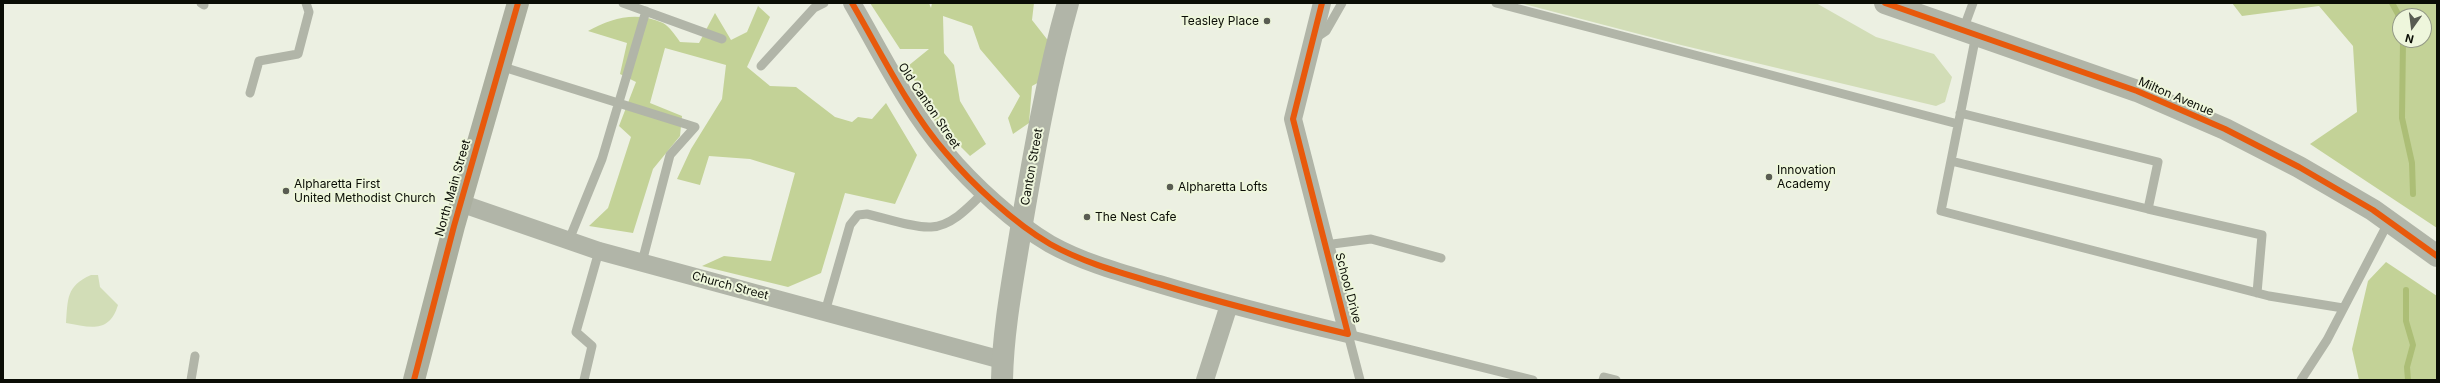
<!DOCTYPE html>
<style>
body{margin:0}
#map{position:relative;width:2440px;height:383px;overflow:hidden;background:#ecf0e2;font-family:Inter,sans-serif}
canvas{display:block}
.frame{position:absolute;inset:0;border:4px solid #0a0d05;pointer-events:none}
.north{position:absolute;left:2392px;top:8px;width:40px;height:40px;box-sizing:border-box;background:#eef6dc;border:1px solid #939986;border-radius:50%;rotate:194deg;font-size:11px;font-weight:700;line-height:16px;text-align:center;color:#0a0d05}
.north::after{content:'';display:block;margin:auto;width:14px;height:18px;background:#595c52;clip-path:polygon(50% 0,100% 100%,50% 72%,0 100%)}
</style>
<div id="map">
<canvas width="2440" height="383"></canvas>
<div class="frame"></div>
<div class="north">N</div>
</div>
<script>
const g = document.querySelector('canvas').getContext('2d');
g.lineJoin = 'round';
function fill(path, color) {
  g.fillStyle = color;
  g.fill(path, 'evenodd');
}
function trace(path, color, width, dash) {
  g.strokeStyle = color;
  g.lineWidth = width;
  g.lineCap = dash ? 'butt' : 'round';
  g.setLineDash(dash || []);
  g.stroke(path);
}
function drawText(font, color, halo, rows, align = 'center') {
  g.font = font + ' Inter,sans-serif';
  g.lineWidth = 4;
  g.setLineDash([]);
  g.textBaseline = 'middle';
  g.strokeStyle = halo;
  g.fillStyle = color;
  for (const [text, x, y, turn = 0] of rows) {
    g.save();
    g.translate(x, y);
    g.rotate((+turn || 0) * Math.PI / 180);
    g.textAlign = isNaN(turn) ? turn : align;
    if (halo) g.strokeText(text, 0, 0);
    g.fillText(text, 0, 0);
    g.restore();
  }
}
fill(new Path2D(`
 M 1520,3 L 1816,3 L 1876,37 L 1934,54 L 1952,77 L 1945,102 L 1936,106 L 1681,45 Z
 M 91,275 L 98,275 L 100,287 L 118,305 C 109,334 90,327 66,323 C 68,299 66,286 91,275 Z`), '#d2ddb7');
fill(new Path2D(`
 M 870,3 L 929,3 L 931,8 L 932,3 L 1034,3 L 1032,20 L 1050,43 L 1041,81 L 1032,86 L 1029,123 L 1013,134 L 1008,118 L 1020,96 L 980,49 L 972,26 L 943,16 L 944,53 L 954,65 L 960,101 L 986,144 L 970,156 L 930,116 L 908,66 L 929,49 L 900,49 Z
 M 2232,3 L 2437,3 L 2437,228 L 2310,144 L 2357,112 L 2353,46 L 2319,6 L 2242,16 ZM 2400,16 L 2424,16 L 2424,40 L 2400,40 Z
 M 758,6 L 770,17 L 747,67 L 770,86 L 796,87 L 835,117 L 852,122 L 858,117 L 872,119 L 886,103 L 917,155 L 895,204 L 845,193 L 821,273 L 788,287 L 702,266 L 724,256 L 771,261 L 795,173 L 750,159 L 709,156 L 700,185 L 677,179 L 691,149 L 722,99 L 726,65 L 665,48 L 650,103 L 682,116 L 680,136 L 653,169 L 633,233 L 589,226 L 608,208 L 631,137 L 619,126 L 636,82 L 620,74 L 627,43 L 588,31 C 612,18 636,11 663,23 C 669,26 676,36 680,42 L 699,43 L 715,13 L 731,40 L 747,32 Z
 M 2386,262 L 2437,296 L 2437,380 L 2359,380 L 2352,349 L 2368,281 Z`), '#c3d297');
trace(new Path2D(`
 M 2392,3 L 2398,14 L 2400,24
 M 2403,40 L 2402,118 L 2412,163 L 2413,194
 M 2406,290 L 2406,321 L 2413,345 L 2407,367 L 2408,380`), '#acbe76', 6);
trace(new Path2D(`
 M 201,3 L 204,5
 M 623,3 L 722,39
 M 1496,3 L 1958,124
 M 1963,30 L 1973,3
 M 1976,35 L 1941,211 L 2269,296 L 2343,308
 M 1314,39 L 1326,31 L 1342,3
 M 500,66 L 695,127 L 670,155 L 642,262
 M 761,66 L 814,8 L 824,3
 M 250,93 L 259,61 L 298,54 L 309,12 L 306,3
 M 1960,113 L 2158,162 L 2148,209 L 2262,235 L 2257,293
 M 1951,161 L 2148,209
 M 569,240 L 602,159 L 646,11
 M 1325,245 L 1371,239 L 1441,258
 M 825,312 L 850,225 L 858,215 L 867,214 C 885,218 913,228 931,227 C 952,226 970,206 984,192
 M 191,380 L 195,356
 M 584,380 L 592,346 L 576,332 L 599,251
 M 1360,380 L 1348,334 L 1533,380
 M 1603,380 L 1604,377 L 1616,380
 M 2301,380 L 2327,340 L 2389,221`), '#b1b5a8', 9);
trace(new Path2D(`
 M 852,3 C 880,51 909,111 946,153 C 972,184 1014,223 1050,244 C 1084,263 1122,273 1159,284 C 1222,303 1285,319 1348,334 L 1293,119 L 1322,3
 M 460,203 L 599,251 L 1002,360
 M 1205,380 L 1229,305`), '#b1b5a8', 18);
trace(new Path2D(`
 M 1885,3 L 2137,91 L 2225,129 L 2299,167 L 2373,210 L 2437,256
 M 1002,380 C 1003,329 1013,279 1021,229 C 1034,153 1047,77 1068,3`), '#b1b5a8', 22);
trace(new Path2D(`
 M 414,380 L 454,226 L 518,3`), '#abaf9f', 22);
trace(new Path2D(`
 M 852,3 C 880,51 909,111 946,153 C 972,184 1014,223 1050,244 C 1084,263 1122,273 1159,284 C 1222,303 1285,319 1348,334 L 1293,119 L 1322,3
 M 1885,3 L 2137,91 L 2225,129 L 2299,167 L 2373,210 L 2437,256
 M 414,380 L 454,226 L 518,3`), '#e8590c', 6);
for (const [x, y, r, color] of [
 [1267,21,4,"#595c52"],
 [1769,177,4,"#595c52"],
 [1170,187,4,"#595c52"],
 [286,191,4,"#595c52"],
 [1087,217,4,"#595c52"]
]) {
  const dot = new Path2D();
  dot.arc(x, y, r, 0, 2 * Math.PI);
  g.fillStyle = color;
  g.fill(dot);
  trace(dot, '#eef6dc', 1.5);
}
drawText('12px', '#0a0d05', '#eef6dc', [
 ["Teasley Place",1259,21,"right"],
 ["Innovation",1777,170],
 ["Academy",1777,184],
 ["Alpharetta First",294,184],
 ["United Methodist Church",294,198],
 ["Alpharetta Lofts",1178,187],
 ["The Nest Cafe",1095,217]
], 'left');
drawText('12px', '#0a0d05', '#eef6dc', [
 ["Milton Avenue",2176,97,23],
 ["Old Canton Street",929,106,56],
 ["Canton Street",1032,167,-80],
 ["North Main Street",453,188,-74],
 ["Church Street",730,286,15],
 ["School Drive",1348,288,75]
]);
</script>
